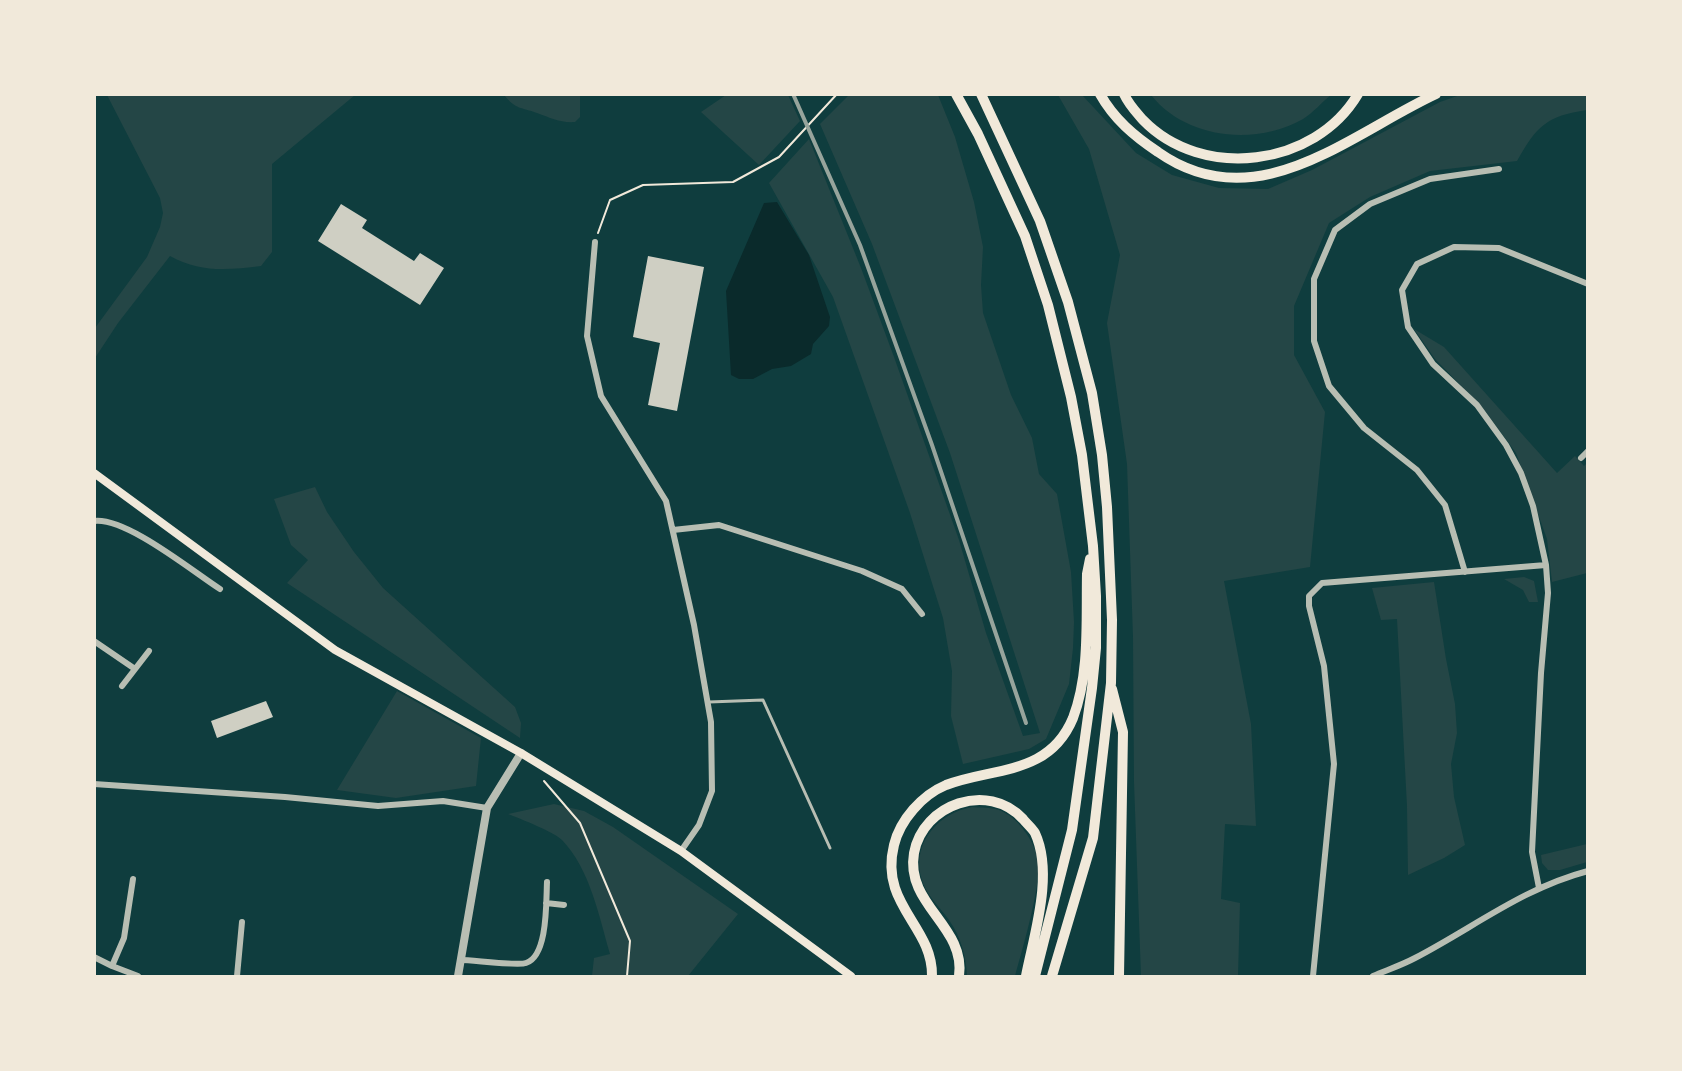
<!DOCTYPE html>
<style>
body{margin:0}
#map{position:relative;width:1682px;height:1071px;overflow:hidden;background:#0f3d3e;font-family:Montserrat,sans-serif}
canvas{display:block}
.frame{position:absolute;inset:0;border:96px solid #f1e9da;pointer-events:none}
</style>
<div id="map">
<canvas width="1682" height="1071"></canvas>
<div class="frame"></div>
</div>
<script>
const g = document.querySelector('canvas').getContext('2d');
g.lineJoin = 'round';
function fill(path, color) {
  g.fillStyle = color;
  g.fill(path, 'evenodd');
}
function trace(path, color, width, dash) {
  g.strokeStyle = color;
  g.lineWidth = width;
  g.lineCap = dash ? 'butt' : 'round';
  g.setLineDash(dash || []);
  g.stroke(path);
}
fill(new Path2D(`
 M 107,95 L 355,95 L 272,164 L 272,252 L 261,266 C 227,270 201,273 170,256 L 118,323 L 95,358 L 95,328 L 147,257 L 160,227 L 163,213 L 160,198 Z
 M 504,95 L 580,95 L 580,117 L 575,122 C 560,123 551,118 537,113 C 521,107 516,110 504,95 Z
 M 726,95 L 788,95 L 800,121 L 759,165 L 701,112 Z
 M 849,95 L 938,95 L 955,137 L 974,202 L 983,247 L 981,285 L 983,313 L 1011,395 L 1032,438 L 1039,474 L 1057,494 L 1071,572 L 1074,622 L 1073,648 L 1069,684 L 1046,739 L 1029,749 L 963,764 L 951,716 L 952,671 L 943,618 L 910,513 L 833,297 L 769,183 L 809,139 L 861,268 L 894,357 L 959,540 L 986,633 L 1023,736 L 1040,733 L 950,453 L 872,244 L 820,124 Z
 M 1058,95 L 1082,95 L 1136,153 L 1172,175 L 1219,188 L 1268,189 L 1312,170 L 1440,102 L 1460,95 L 1587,95 L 1587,110 C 1546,116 1537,126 1517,161 L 1430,171 L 1370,197 L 1329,223 L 1294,306 L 1294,355 L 1325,412 L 1310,567 L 1224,581 L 1251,724 L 1256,826 L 1225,824 L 1221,899 L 1240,903 L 1238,976 L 1141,976 L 1134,782 L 1133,637 L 1127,464 L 1107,323 L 1120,255 L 1089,149 Z
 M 1151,95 L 1331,95 C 1322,102 1313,113 1303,119 C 1255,146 1186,139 1151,95 Z
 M 1414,329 L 1444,347 L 1557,473 L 1575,456 L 1584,466 L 1587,463 L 1587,573 L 1552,582 L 1547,539 L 1516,453 L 1483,408 L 1435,359 Z
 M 315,487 L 327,512 L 354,552 L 383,588 L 515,707 L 521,723 L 520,738 L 287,583 L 308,560 L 291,545 L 274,499 Z
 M 1524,577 L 1534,581 L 1538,602 L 1529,602 L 1523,590 L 1504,579 Z
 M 1434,582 L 1446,659 L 1455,704 L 1457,733 L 1451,764 L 1454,797 L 1465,845 L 1444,858 L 1408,875 L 1407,806 L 1397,619 L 1381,620 L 1372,588 Z
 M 397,691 L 481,738 L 476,786 L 396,798 L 337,790 Z
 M 554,804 L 584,811 L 613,827 L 738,914 L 688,976 L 592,976 L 594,958 L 610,954 C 599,916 590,869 562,840 C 554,832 521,819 508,814 Z
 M 972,807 C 981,808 990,807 999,810 C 1018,817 1034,841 1038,859 C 1042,884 1022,950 1015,976 L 967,976 C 966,956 961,937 949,920 C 939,906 925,894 921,877 C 912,842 939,813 972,807 Z
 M 1587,844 L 1587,862 L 1560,870 L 1548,870 L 1542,863 L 1541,855 Z`), '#244646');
fill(new Path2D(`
 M 777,202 L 809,255 L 830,317 L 829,326 L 813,344 L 811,354 L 791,366 L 772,369 L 753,379 L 739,379 L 731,375 L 726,291 L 764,203 Z`), '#0a2a2b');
fill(new Path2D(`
 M 341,204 L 367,220 L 362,228 L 414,261 L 420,253 L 444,268 L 420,305 L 318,241 Z
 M 648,256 L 704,267 L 677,411 L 648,405 L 660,343 L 633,337 Z
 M 266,701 L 273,717 L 217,738 L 211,721 Z`), '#cfcfc3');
trace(new Path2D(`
 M 598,233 L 610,200 L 643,185 L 733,182 L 779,157 L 837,94
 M 544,781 L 580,823 L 630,941 L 627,976`), '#f1e9da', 2);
trace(new Path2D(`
 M 709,702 L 763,700 L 830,848`), '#b8beb3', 3);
trace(new Path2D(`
 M 595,242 L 587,336 L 601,396 L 666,501 L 694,625 L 711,722 L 712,791 L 699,825 L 681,851
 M 1581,458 L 1588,451
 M 94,521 C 126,517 192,571 220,589
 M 673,530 L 719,525 L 862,571 L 902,589 L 922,614
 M 1465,572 L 1445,505 L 1417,470 L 1364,428 L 1329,386 L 1314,341 L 1314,279 L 1335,230 L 1370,204 L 1430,179 L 1499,169
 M 94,641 L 135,669
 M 122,686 L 149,651
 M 94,784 L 285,797 L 378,806 L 443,801 L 487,808
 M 1539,888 L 1532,852 L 1541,673 L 1548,593 L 1546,565 L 1533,506 L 1521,473 L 1506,445 L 1477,405 L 1433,364 L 1408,327 L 1402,290 L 1417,264 L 1454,247 L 1499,248 L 1588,284
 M 546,903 L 564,905
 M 94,957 L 112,966 L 124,938 L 133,879
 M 461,960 C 472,960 518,966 526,963 C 548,956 546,902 547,882
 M 112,966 L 138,976
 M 237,976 L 242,922
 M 1313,976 L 1334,764 L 1324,666 L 1309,606 L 1309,596 L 1322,583 L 1546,565
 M 1373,976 C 1387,970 1402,965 1415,958 C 1473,928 1523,888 1588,871`), '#b8beb3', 6);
trace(new Path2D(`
 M 458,976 L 487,808 L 521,753`), '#b8beb3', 8);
trace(new Path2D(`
 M 94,473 L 335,650 L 521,753 L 681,851 L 851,976`), '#f1e9da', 8);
trace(new Path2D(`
 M 956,94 L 978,134 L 1025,236 L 1048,305 L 1071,397 L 1082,455 L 1093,546 L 1096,596 L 1096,648 L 1092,688 L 1072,830 L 1035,976
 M 981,94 L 1040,221 L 1068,302 L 1092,393 L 1102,455 L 1107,507 L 1112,620 L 1111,683 L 1093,838 L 1052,976
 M 1112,689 L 1123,732 L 1119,976
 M 932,976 C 933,926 879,905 894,845 C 900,820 922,795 946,785 C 993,767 1049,776 1073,718 C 1090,673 1086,621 1087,574 L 1090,559
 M 959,976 C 966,926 905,905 914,853 C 923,804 988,781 1023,819 C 1027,824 1032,828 1035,833 C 1054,874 1034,935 1026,976`), '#f1e9da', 10);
trace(new Path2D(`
 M 1100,94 C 1114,119 1134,136 1158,152 C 1256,221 1348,135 1436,94
 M 1124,94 C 1129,105 1136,112 1143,120 C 1202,181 1315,167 1358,94`), '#f1e9da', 10);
trace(new Path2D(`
 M 793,94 L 860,245 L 932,445 L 1026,723`), '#97a49c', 4);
</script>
